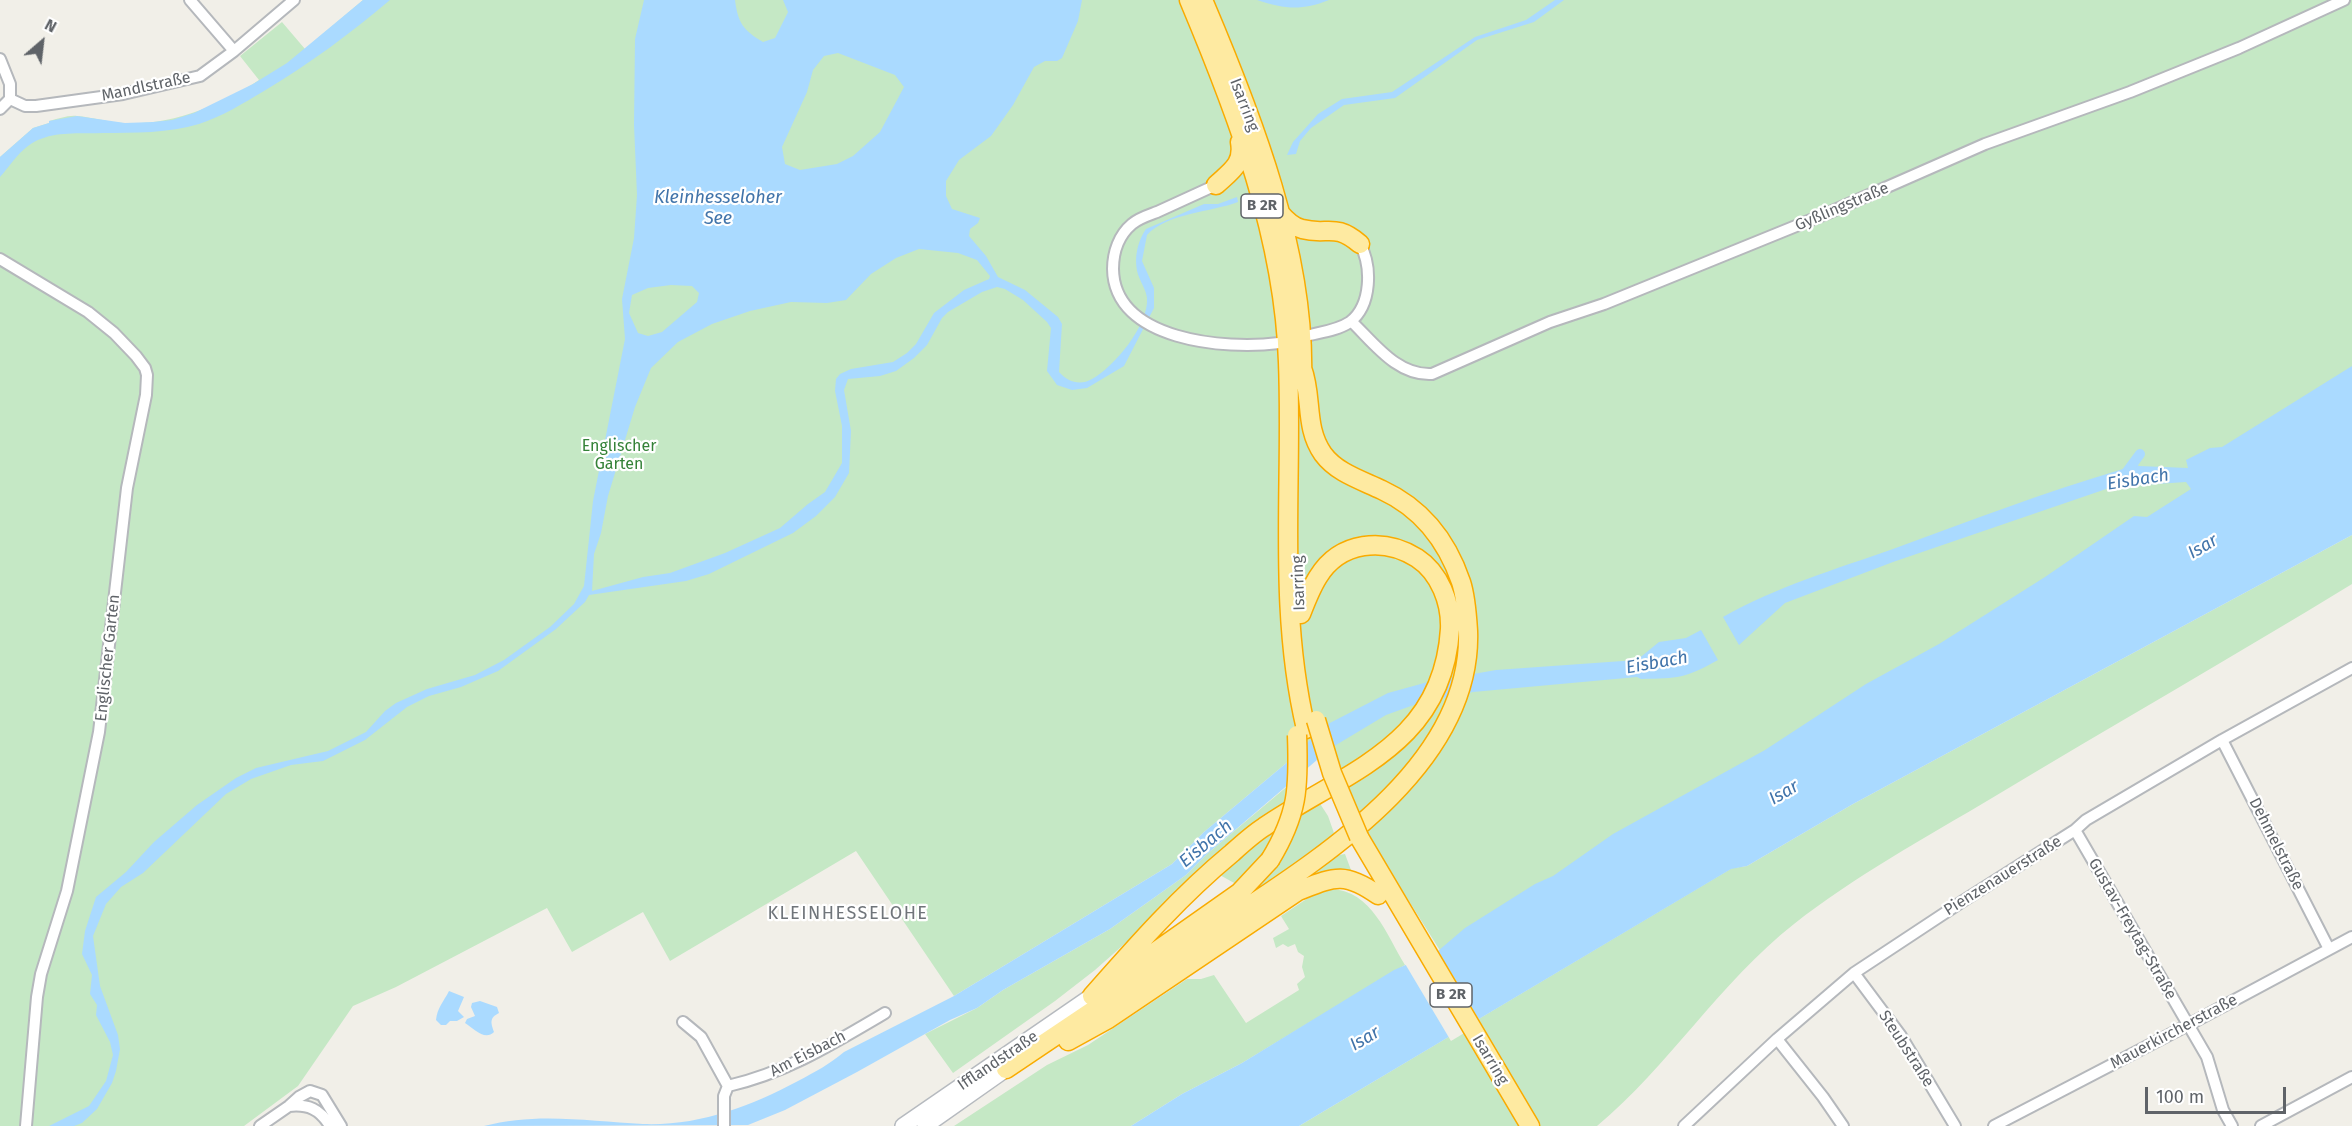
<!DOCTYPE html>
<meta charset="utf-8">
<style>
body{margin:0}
#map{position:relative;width:2352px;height:1126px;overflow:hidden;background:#f1efe8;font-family:"Fira Sans",sans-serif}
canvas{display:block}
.north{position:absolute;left:12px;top:12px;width:60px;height:60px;-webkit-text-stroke:4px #fff;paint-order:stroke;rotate:28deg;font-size:16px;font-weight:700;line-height:24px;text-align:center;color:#5f6368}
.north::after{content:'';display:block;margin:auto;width:21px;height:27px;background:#5f6368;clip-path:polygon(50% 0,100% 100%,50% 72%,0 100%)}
.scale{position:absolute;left:2145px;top:1087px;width:141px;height:27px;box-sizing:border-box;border:3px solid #5f6368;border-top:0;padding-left:8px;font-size:18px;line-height:21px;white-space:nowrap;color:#5f6368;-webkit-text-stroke:4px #fff;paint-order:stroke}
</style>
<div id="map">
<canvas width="2352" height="1126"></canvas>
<div class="north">N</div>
<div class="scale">100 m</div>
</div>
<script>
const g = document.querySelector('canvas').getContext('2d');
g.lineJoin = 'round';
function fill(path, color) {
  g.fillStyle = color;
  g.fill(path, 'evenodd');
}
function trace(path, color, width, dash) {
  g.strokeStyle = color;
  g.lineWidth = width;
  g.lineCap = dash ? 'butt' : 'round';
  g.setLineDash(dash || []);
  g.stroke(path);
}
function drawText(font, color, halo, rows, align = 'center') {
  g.font = font + ' "Fira Sans",sans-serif';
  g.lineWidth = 4.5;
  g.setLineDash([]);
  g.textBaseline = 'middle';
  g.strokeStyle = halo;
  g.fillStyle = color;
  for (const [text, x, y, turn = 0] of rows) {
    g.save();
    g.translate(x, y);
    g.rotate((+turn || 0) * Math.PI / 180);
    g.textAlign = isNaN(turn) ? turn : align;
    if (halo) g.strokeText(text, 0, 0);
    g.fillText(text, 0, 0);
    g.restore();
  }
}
fill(new Path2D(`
 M 363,0 L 2352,0 L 2352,376 L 2193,493 L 1441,952 L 1366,833 L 1331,748 L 1290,760 L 1204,832 L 1172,864 L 954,996 L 856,851 L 670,961 L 643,912 L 572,952 L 547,908 L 396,987 L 353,1006 L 298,1086 L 244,1126 L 0,1126 L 0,157 L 33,128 L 49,123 L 49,121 C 58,119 68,115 77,116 C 92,117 107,122 123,123 C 170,126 220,106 259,80 L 240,56 L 282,22 L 305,49 Z
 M 2352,535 L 2352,584 C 2233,657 2111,726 1992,798 C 1925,838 1855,876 1794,924 C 1719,983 1669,1066 1597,1126 L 1299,1126 L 1732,868 L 1747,866 L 1853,804 Z
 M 1290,784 C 1282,819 1266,862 1236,884 L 1209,869 L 1095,970 L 1055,1001 L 953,1073 L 925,1034 L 977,1008 L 1003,990 L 1110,929 L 1186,875 L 1207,854 Z
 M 1319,802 L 1328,816 L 1334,833 L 1331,838 L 1272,885 L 1245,897 L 1274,871 L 1287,850 L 1302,812 Z
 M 1345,854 L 1351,870 L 1341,874 L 1314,877 L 1312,874 L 1333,856 Z
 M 1331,889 C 1372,891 1386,934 1405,965 L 1242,1063 L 1182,1094 L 1131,1126 L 954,1126 L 1047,1065 L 1088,1045 L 1187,979 L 1201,979 L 1214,975 L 1246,1023 L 1299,990 L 1297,984 L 1305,977 L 1302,967 L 1304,956 L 1298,952 L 1295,944 L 1288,947 L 1283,944 L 1276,948 L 1273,938 L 1289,929 L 1281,916 L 1314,894 Z`), '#c5e8c5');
fill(new Path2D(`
 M 363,0 L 390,0 C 350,34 309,64 264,91 C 244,103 221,117 199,124 C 169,133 134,133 103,133 C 78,134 49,130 28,146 C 17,154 9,167 0,177 L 0,157 L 33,128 L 49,123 L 49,121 L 77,116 L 125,123 L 153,122 L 172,120 L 194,113 L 253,84 L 287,63 Z
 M 644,0 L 735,0 C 738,23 743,30 763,42 L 775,38 L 788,12 L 783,0 L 1082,0 L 1078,21 L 1062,58 L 1057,61 L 1045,61 L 1034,67 L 1013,105 L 991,136 L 959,160 L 946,181 L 946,196 L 952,209 L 980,218 L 978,223 L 970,229 L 969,236 L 986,256 L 998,277 L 1025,290 L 1058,317 L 1062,324 L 1059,372 C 1068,382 1080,386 1092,379 C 1114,367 1149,325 1147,298 C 1146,290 1142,285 1139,277 C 1133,261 1137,242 1146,229 L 1204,204 L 1218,204 L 1237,197 L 1238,202 C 1212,212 1167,213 1147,235 L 1142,261 L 1154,288 L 1154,308 L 1124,366 L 1087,388 L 1072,390 L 1057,385 L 1047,371 L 1051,328 L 1047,322 L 1023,300 L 1005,289 L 997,287 L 982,292 L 948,312 L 942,318 L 927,345 L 914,358 L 896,371 L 880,376 L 848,379 L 844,390 L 851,431 L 849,473 L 835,497 L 816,516 L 793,533 L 709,574 L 686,581 L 589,595 L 585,602 L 556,629 L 498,671 L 461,687 L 429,696 L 407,707 L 365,740 L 323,761 L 291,765 L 251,779 L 226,794 L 143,873 L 121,887 L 106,904 L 93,936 L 100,986 L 118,1035 L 120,1049 L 116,1071 L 112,1083 L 97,1109 L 82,1123 L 74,1126 L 49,1126 L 89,1106 L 106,1081 L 113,1055 L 110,1042 L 96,1015 L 97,1005 L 90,994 L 92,975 L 82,954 L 85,931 L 96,897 L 126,872 L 154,842 L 197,805 L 236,778 L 256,768 L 328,751 L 366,732 L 385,711 L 396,703 L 427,689 L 475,675 L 504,660 L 550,627 L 574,604 L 584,586 L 593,501 L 625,339 L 622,299 L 634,238 L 637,195 L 634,125 L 635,39 ZM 838,53 L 895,75 L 904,87 L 880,132 L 853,156 L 837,164 L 800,170 L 785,164 L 782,147 L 807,92 L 813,70 L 824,56 ZM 919,249 L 958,253 L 977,260 L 990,276 L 989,279 L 964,290 L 934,313 L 916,344 L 907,353 L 893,362 L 851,369 L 840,374 L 836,379 L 835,391 L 842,426 L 842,463 L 825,492 L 808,504 L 780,528 L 725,553 L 670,573 L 643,577 L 592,591 L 594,554 L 601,533 L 608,496 L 635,407 L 651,368 L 678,342 L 712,324 L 750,311 L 791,302 L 827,303 L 846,300 L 871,274 L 896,258 ZM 671,285 L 692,286 L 699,293 L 697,302 L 662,332 L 648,336 L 638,333 L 629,313 L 632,295 L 648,288 Z
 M 1257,0 L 1329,0 C 1301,11 1285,9 1257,0 Z
 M 1555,0 L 1564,0 L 1534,22 L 1477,40 L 1395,98 L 1344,105 L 1311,128 L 1300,141 L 1296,154 L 1287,155 L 1293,142 L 1318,114 L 1342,99 L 1392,92 L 1475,37 L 1526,20 Z
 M 2352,366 L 2352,535 L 1853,804 L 1747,866 L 1731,869 L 1299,1126 L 1131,1126 L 1182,1094 L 1242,1063 L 1394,970 L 1438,951 L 1465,928 L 1535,884 L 1553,876 L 1613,834 L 1765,750 L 1866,684 L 1939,644 L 2045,577 L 2134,516 L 2147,517 L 2191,489 L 2186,482 L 2112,487 L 1893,562 L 1785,603 L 1739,645 L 1723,617 C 1776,587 1836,569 1893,549 C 1969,521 2045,492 2123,469 L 2131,461 L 2139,466 L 2188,468 L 2186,460 L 2210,448 L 2222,447 Z
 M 1701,630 L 1718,660 C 1684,679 1679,678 1641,679 L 1637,677 L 1473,692 L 1422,702 L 1386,715 L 1331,748 L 1207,854 L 1186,875 L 1110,929 L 1003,990 L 977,1008 L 950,1020 L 857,1072 L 785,1110 L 748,1125 L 484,1126 C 535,1112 590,1121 643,1124 C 699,1126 749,1107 798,1081 C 815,1072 830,1064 844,1052 L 954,996 L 1172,864 L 1204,832 L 1290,760 L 1324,726 L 1388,693 L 1428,682 L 1496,670 L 1637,660 L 1659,642 L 1686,638 Z
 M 449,991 L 464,997 L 458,1011 L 464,1017 L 457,1021 L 450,1021 L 446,1025 L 441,1025 L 436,1020 C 437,1008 444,1001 449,991 Z
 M 480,1001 L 497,1007 L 499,1013 C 489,1018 491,1023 494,1032 C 485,1041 474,1029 465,1023 L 467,1019 L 475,1016 L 471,1007 L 472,1003 Z`), '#aadaff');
fill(new Path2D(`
 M 1437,949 L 1481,1023 L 1451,1041 L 1404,962 Z`), '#f1efe8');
trace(new Path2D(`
 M 2126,473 L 2140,454`), '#aadaff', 10);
const minor = new Path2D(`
 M 190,0 L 234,51
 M 0,59 L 10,84 L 10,99
 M 10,99 L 25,106 L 36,106 L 123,94 L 200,76 L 234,51 L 294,0
 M 0,109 L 10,99
 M 1216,185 C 1196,194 1177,203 1157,212 C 1149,215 1139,218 1132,224 C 1119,235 1113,252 1113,269 C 1114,341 1226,350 1279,343
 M 0,259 L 88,312 L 114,333 L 136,356 L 145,368 L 147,375 L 146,395 L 127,488 L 99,732 L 67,891 L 41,974 L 37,997 L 26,1126
 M 1351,321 C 1374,343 1397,376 1432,374 L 1550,322 L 1604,304 L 1828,213 L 1985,144 L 2130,92 L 2239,48 L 2344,0
 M 1310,335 C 1323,332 1338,330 1350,322 C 1372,305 1372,266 1360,244
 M 2222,740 L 2329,949
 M 2075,830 L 2207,1057 L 2223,1110 L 2232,1126
 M 1854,973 L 1901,1036 L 1955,1126
 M 683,1022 L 701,1037 L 728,1086 L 724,1096 L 724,1126
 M 1777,1039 L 1823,1097 L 1843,1126
 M 728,1086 C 786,1073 834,1043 885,1013
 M 289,1106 C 308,1104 320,1109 330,1126
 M 260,1126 L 289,1106 L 299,1097 L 310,1091 L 322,1095 L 341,1126
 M 1684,1126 L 1777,1039 L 1854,973 L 1963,901 L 2075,830 L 2086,820 L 2222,740 L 2352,668
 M 1994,1126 L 2188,1025 L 2352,937
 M 2261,1126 L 2352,1077`);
const secondary = new Path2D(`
 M 903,1126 L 1092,996
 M 925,1126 L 1006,1069`);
const trunk = new Path2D(`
 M 1189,0 C 1237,114 1284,237 1288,362 C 1293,485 1277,607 1306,729
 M 1203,0 C 1252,115 1306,253 1302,379
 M 1216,185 C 1231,171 1244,164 1240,142
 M 1280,213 C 1286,220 1293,227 1302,229 C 1328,236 1334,222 1360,244
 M 1359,837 L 1530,1126
 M 1115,980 L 1240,892 L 1270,860
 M 1092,996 C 1136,946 1181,895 1232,853 C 1242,844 1253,834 1264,827 C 1346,771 1443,746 1450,629 C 1451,603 1440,573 1417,558 C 1384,537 1340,541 1318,577 C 1311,588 1306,601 1301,614
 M 1068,1041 L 1108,1019 L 1298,891 C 1334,877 1344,871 1378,895
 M 1006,1069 C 1071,1026 1136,982 1201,938 C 1303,869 1473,773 1468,631 C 1467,615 1466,597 1461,582 C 1447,541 1421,508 1382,490 C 1361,480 1337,473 1323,454 C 1304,427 1313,397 1302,368`);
trace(minor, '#b5b8bc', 14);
trace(secondary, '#b6babf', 18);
trace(trunk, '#f9ab00', 21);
trace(minor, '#fff', 10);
trace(secondary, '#fff', 15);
trace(trunk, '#feeaa1', 18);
const trunkBridge = new Path2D(`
 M 1316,720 L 1332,773 L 1359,837
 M 1270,860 C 1298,814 1299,788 1297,735`);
trace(trunkBridge, '#f9ab00', 21, []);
trace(trunkBridge, '#feeaa1', 18);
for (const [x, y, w] of [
 [1262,206,42],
 [1451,995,42]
]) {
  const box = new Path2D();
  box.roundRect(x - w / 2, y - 12, w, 24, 4.5);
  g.fillStyle = '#fff';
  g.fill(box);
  trace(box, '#5f6368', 1.5);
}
drawText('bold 15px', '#5f6368', null, [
 ["B 2R",1262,206],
 ["B 2R",1451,995]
]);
drawText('16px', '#5f6368', '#fff', [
 ["Mandlstraße",146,87,-12],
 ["Isarring",1244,105,69],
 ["Gyßlingstraße",1842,207,-23],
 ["Isarring",1299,583,-92],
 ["Englischer Garten",108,658,-84],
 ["Dehmelstraße",2276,844,63],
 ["Pienzenauerstraße",2003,876,-32],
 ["Gustav-Freytag-Straße",2132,929,60],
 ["Mauerkircherstraße",2174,1032,-28],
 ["Steubstraße",1906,1049,57],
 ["Am Eisbach",808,1054,-27],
 ["Isarring",1490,1060,59],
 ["Ifflandstraße",998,1061,-34]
]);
drawText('16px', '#348238', '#fff', [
 ["Englischer",619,447],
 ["Garten",619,465]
]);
drawText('italic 18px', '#4174aa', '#fff', [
 ["Kleinhesseloher",718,198],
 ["See",718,219],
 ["Eisbach",2138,480,-9],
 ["Isar",2203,547,-30],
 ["Eisbach",1657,663,-10],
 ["Isar",1784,793,-30],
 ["Eisbach",1206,844,-40],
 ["Isar",1365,1039,-30]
]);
g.letterSpacing = '1.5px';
drawText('18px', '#70757a', '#fff', [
 ["KLEINHESSELOHE",848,914]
]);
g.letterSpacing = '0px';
</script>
